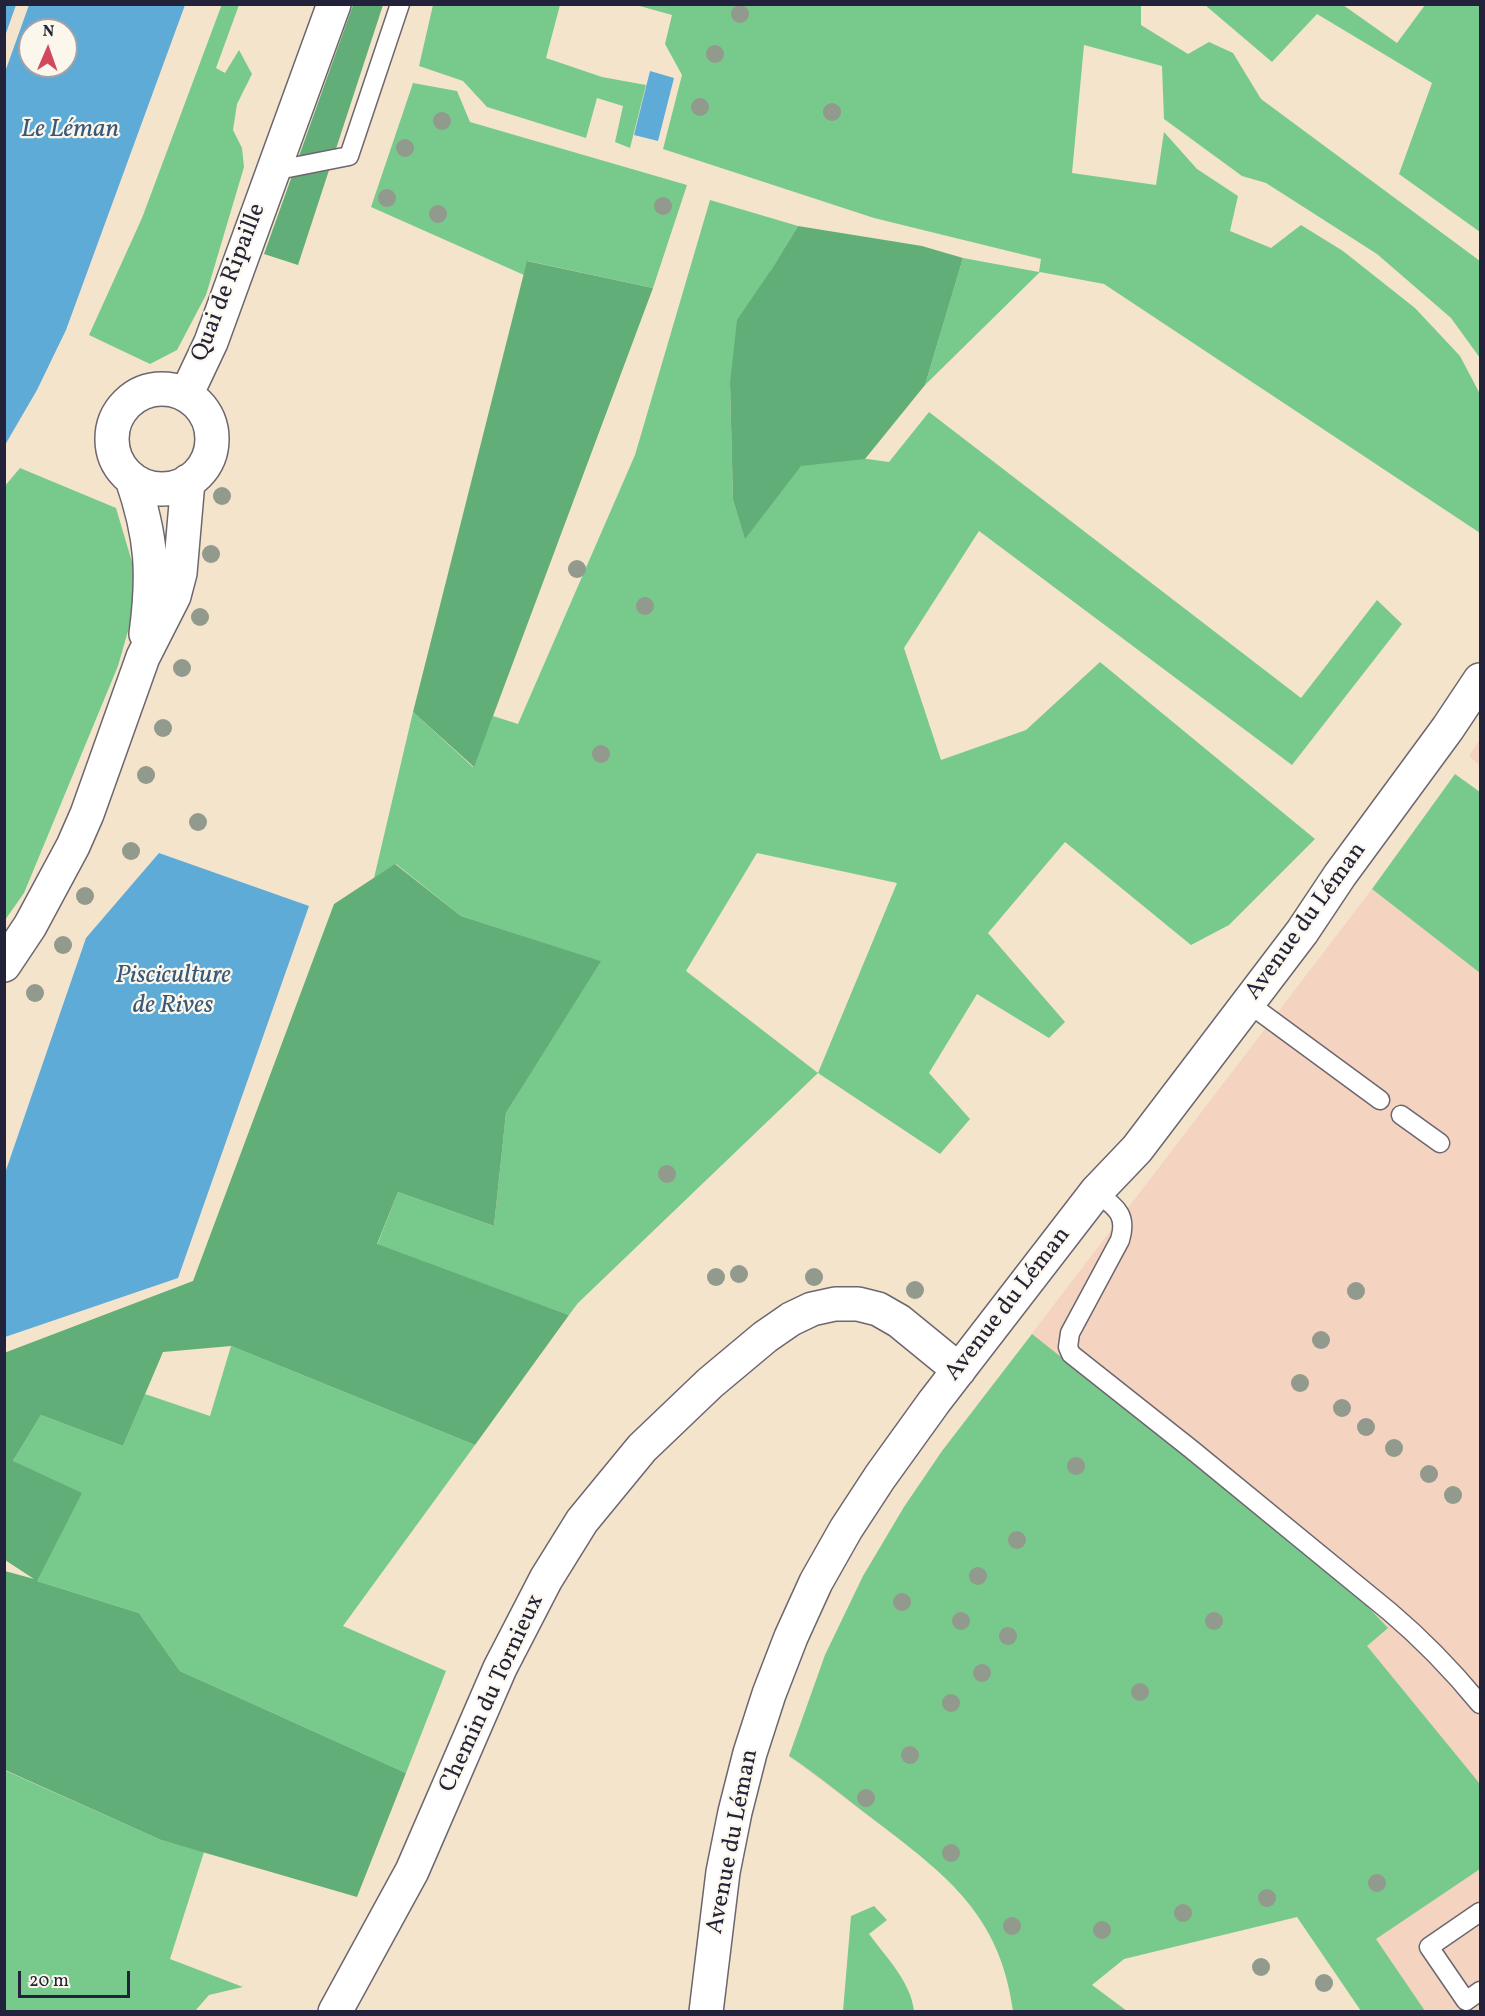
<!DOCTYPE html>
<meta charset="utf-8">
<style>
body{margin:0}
#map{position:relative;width:1485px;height:2016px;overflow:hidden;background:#f5e4cc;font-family:Vollkorn,serif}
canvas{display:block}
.frame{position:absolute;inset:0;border:6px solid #22223b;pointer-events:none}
.north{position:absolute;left:18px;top:18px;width:60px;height:60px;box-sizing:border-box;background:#fbf7ec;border:2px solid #a4a2a5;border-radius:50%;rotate:2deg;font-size:16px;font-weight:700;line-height:24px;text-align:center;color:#22223b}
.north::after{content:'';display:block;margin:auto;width:21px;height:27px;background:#d1495b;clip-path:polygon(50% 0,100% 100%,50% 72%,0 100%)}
.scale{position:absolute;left:18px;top:1971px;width:112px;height:27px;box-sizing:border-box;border:3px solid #22223b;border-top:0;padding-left:8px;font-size:18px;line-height:21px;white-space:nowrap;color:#22223b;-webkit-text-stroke:4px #fbf7ec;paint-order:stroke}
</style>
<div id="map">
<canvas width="1485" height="2016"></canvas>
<div class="frame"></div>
<div class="north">N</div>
<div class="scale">20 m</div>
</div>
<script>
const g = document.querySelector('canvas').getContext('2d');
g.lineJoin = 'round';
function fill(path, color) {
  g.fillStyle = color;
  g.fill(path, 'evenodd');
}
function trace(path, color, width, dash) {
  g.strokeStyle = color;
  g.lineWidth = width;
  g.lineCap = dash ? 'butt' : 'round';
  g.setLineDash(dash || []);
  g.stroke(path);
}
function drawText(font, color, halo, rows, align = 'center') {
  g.font = font + ' Vollkorn,serif';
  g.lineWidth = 4.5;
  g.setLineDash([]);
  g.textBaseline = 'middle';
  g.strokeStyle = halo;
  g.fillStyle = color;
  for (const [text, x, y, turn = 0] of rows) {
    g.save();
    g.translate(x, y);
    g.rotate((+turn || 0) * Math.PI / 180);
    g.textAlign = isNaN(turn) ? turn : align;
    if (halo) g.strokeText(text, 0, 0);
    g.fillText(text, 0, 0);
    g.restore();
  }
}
fill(new Path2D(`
 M 1480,739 L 1480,766 L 1469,756 Z
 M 1372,889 L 1480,973 L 1480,2011 L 1361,2011 L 1297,1917 L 1124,1959 L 1091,1985 L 789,1756 L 825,1655 L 863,1576 L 904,1507 L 942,1451 Z`), '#f4d3c0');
fill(new Path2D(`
 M 222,4 L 239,5 L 216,68 L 225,73 L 239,50 L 252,74 L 237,104 L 233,130 L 242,148 L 244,167 L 206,295 L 177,350 L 150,364 L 89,335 L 142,218 Z
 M 433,5 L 560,5 L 546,58 L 602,77 L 646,85 L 630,148 L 615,142 L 623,106 L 597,98 L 586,138 L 487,107 L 463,81 L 419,66 Z
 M 636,5 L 1141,5 L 1141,25 L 1188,54 L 1209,42 L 1233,53 L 1261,99 L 1480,261 L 1480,358 L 1451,318 L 1377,254 L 1266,183 L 1242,176 L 1164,119 L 1162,66 L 1084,45 L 1072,173 L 1156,185 L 1164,132 L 1197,169 L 1238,196 L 1230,231 L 1271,248 L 1301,225 L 1343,251 L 1415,308 L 1460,356 L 1480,394 L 1480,533 L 1104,284 L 1040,272 L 925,385 L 963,258 L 1039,272 L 1041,259 L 874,218 L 663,149 L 682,75 L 665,44 L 672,15 Z
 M 1205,5 L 1343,5 L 1397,43 L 1425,5 L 1480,5 L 1480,232 L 1399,174 L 1432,83 L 1317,14 L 1272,62 Z
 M 413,83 L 457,91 L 470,122 L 687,185 L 653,288 L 528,261 L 524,275 L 371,207 Z
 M 710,200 L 798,226 L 771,270 L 730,383 L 733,500 L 745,538 L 781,447 L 889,462 L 929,412 L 1301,698 L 1377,600 L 1402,624 L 1292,765 L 979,531 L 904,648 L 941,760 L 1026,730 L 1100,662 L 1315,839 L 1229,925 L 1191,945 L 1065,842 L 988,933 L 1065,1022 L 1049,1038 L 977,994 L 929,1073 L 970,1119 L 940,1154 L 818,1073 L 578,1303 L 569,1315 L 377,1245 L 398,1192 L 494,1226 L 506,1113 L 600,961 L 461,916 L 396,864 L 374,878 L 413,712 L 473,767 L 493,716 L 518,724 L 635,455 ZM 757,853 L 897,883 L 818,1073 L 686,971 Z
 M 20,468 L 116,508 L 140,589 L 118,666 L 24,893 L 5,920 L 4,487 Z
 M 1455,774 L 1480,792 L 1480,973 L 1372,889 Z
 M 1032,1334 L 1310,1554 L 1350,1588 L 1388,1628 L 1367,1646 L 1480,1784 L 1480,1869 L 1376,1939 L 1425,2011 L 1361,2011 L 1297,1917 L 1124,1959 L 1092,1985 L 1127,2011 L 1013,2011 C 1000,1914 946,1875 873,1819 C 845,1798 818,1775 789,1756 L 825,1655 L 863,1576 L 904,1507 L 942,1451 Z
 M 231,1346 L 475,1445 L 343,1626 L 446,1671 L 406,1773 L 180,1671 L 139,1613 L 37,1581 L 13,1461 L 41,1415 L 123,1446 L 145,1394 L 210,1416 Z
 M 4,1770 L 161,1840 L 204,1852 L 170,1959 L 243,1987 L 209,1995 L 195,2011 L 5,2011 Z
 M 874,1906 L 887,1920 L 869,1934 C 886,1957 911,1982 914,2011 L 843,2011 L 851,1916 Z`), '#78ca8c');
fill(new Path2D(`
 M 353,5 L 383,5 L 298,265 L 264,254 Z
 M 798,226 L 922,246 L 963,258 L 925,385 L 865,459 L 801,466 L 745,539 L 733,500 L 730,383 L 737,320 L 771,270 Z
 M 527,261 L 653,288 L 474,767 L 413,712 Z
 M 395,864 L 461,916 L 601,961 L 506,1113 L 494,1226 L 398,1192 L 377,1244 L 569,1315 L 475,1445 L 231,1346 L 163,1352 L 123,1446 L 41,1415 L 13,1461 L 82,1493 L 37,1581 L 139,1613 L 180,1671 L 406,1773 L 357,1897 L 161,1840 L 5,1770 L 5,1571 L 34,1579 L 5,1560 L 4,1353 L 193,1281 L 334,904 Z`), '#62ae78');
fill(new Path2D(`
 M 5,5 L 185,5 L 66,330 L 37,390 L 5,445 ZM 30,30 L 66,30 L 66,66 L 30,66 Z
 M 650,71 L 674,78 L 658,141 L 634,135 Z
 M 159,853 L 309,906 L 178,1278 L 5,1337 L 5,1173 L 86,938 Z`), '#5fabd7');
fill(new Path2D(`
 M 16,5 L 29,5 L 5,72 L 5,36 Z`), '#f5e4cc');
const lane = new Path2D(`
 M 273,171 L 349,156 L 400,4
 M 1248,1003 L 1380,1100
 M 1401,1115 L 1440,1143
 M 1096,1192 C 1115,1207 1128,1214 1120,1240 L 1070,1333 L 1068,1347 L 1071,1354 L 1191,1449 L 1390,1612 C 1423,1640 1452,1670 1480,1704
 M 1480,1912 L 1429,1947 L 1466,2001 L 1480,1991`);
const street = new Path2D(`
 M 335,2012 L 412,1871 L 500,1668 L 546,1579 L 582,1521 L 642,1448 L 710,1383 L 765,1337 L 791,1319 L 812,1309 L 835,1304 L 858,1304 L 878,1309 L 899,1321 L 959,1370
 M 706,2012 L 723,1872 L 735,1812 L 750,1753 L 769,1694 L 791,1637 L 816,1582 L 846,1529 L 880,1477 L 934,1402 L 1096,1192 L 1137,1149 L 1302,932 L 1340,875 L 1448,728 L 1480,680`);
const secondary = new Path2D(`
 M112 439a50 50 0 1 1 100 0a50 50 0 1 1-100 0Z
 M 186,395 L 211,342 L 334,4
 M 132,479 C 152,537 154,574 146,634
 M 4,965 L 30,926 L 73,846 L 87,814 L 143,657 L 174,596 L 180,573 L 188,481`);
trace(lane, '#6c666e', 21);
trace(street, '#6c666e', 36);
trace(secondary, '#6c666e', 36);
trace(lane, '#fff', 18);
trace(street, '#fff', 33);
trace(secondary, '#fff', 33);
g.fillStyle = '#919a8c';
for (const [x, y] of [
 [740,14],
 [715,54],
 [700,107],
 [832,112],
 [442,121],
 [405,148],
 [387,198],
 [663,206],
 [438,214],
 [222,496],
 [211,554],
 [577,569],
 [645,606],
 [200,617],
 [182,668],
 [163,728],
 [601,754],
 [146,775],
 [198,822],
 [131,851],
 [85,896],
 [63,945],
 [35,993],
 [667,1174],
 [739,1274],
 [716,1277],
 [814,1277],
 [915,1290],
 [1356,1291],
 [1321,1340],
 [1300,1383],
 [1342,1408],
 [1366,1427],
 [1394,1448],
 [1076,1466],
 [1429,1474],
 [1453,1495],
 [1017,1540],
 [978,1576],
 [902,1602],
 [961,1621],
 [1214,1621],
 [1008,1636],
 [982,1673],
 [1140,1692],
 [951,1703],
 [910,1755],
 [866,1798],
 [951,1853],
 [1377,1883],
 [1267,1898],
 [1183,1913],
 [1012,1926],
 [1102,1930],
 [1261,1967],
 [1324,1983]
]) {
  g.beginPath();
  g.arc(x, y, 9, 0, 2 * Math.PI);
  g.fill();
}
drawText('24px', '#22223b', '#fbf7ec', [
 ["Quai de Ripaille",230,283,-69],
 ["Avenue du Léman",1307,922,-54],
 ["Avenue du Léman",1009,1305,-52],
 ["Chemin du Tornieux",493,1694,-65],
 ["Avenue du Léman",734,1842,-79]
]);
drawText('italic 26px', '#3a5979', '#fbf7ec', [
 ["Le Léman",70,131],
 ["Pisciculture",173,977],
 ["de Rives",173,1007]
]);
</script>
